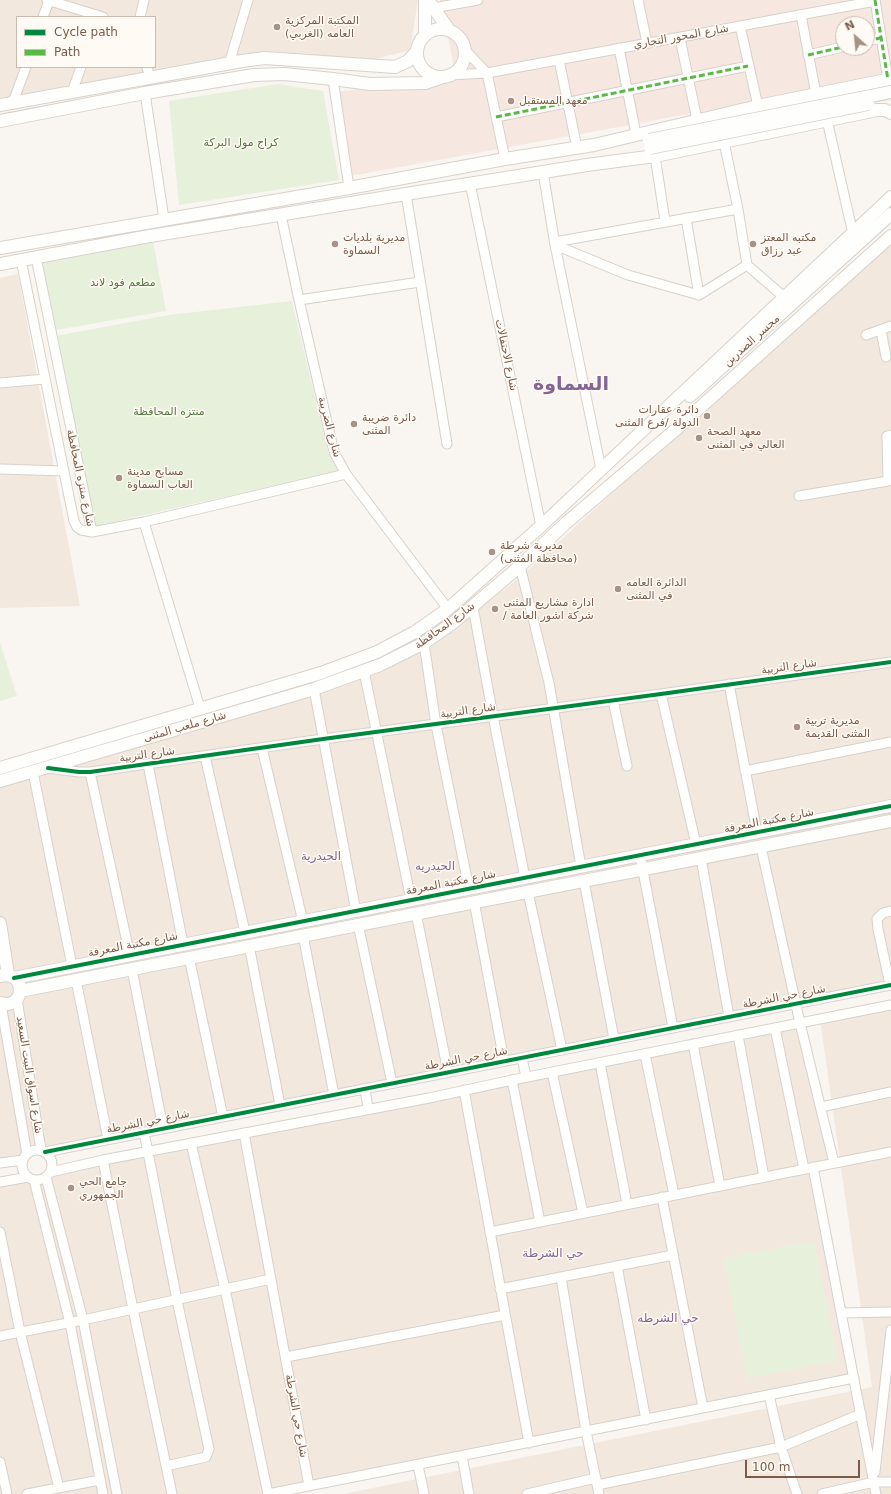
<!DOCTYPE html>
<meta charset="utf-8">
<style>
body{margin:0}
#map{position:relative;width:891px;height:1494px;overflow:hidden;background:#f9f5f0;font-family:"DejaVu Sans",sans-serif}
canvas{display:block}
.legend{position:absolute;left:16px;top:16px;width:140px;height:52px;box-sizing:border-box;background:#fffaf3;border:1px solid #cabbb1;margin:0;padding:5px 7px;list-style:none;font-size:12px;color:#7a5c4d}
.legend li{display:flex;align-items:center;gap:8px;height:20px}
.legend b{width:20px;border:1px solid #cabbb1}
.north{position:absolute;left:835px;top:16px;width:40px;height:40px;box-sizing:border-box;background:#fffaf3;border:1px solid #cabbb1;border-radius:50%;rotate:333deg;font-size:11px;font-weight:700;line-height:16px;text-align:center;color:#7a5c4d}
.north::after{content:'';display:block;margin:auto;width:14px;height:18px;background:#a69286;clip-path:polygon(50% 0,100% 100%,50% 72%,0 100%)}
.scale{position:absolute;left:745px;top:1460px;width:115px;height:18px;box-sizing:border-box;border:2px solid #7a5c4d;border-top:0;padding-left:5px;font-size:12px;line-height:14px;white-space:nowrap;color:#7a5c4d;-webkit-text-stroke:3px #fffaf3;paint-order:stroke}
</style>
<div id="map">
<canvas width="891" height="1494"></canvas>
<ul class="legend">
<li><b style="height:5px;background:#00873e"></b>Cycle path</li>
<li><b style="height:5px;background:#58b947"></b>Path</li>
</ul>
<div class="north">N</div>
<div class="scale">100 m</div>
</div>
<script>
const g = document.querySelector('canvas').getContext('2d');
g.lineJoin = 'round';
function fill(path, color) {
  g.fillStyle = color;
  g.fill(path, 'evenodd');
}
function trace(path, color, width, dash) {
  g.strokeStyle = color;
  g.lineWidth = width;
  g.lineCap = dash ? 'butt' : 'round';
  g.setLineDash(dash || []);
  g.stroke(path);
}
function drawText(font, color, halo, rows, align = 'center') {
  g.font = font + ' "DejaVu Sans","Noto Sans Arabic",sans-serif';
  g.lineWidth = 3;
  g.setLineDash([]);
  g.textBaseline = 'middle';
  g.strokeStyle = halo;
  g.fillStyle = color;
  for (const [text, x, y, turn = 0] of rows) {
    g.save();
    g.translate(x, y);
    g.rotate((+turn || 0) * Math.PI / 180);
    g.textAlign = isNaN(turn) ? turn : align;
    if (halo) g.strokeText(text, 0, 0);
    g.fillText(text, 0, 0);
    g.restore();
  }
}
fill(new Path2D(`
 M 0,0 L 418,0 L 410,50 L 341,68 L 218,63 L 0,102 ZM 17,17 L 155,17 L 155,67 L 17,67 Z
 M 890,241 L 891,241 L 891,981 L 49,1147 L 19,1156 L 0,1159 L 0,785 L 322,691 L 445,635 L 520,577 Z
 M 18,274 L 80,606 L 0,608 L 0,278 Z
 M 891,1005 L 891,1494 L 343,1494 L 872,1387 L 820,1019 Z
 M 801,1023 L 837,1164 L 813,1167 L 853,1378 L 310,1485 L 245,1134 Z
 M 244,1134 L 307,1484 L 260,1494 L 0,1494 L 0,1182 Z`), '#f2e8de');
fill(new Path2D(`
 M 440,0 L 891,0 L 891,77 L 351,176 L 336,92 L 456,76 ZM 843,24 L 867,24 L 867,48 L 843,48 Z`), '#f6e8e1');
fill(new Path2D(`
 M 278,84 L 323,91 L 339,180 L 179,205 L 169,101 Z
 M 153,241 L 166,311 L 50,331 L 42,263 Z
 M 292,301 L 328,451 L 338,471 L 96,526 L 55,336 L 169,315 Z
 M 0,643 L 17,696 L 0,701 Z
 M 814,1241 L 838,1361 L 747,1378 L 724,1258 Z`), '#e7f0db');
const street = new Path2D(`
 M 47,0 L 103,17
 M 638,0 L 647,43
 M 875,0 L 888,80
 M 433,8 L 478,0
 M 801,15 L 816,94
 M 43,17 L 49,1
 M 140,17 L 144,0
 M 740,26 L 758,106
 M 680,38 L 697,120
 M 867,41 L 880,38
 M 619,48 L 636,134
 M 465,50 L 487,73
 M 808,55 L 843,47
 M 559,60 L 577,148
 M 229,64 L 248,0
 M 147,67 L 150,78
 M 487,73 L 505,159
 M 450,75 L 487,73 L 875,1
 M 333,79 L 349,188
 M 72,92 L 81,67
 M 145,93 L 164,219
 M 13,102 L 26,67
 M 496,117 L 748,66
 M 827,120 L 853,234
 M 724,142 L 738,209 L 747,265 L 784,297
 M 655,156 L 665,221
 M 543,172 L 555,245 L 601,469
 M 470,183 L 541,526
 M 406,194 L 447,444
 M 281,215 L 299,300 L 332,444 L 335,454 L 346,474 L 448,609
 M 686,218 L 699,295
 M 555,242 L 738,209
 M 555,245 L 628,275 L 699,295 L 747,265
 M 36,257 L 92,532
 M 21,260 L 74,521 L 77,527 L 81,530 L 92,532 L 144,522 L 346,474
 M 299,300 L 420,282
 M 881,330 L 886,357
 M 866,335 L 891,326
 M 0,383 L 45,379
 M 0,469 L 64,471
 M 799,496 L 888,481 L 887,436 L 891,435
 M 144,522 L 200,708
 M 520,566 L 549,683 L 581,867
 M 473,607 L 493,716 L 525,878
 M 424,643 L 436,725 L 469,889
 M 364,671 L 411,900
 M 729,684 L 757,832
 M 314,689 L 356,912
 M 661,694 L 696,844
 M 613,700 L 627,766
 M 262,748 L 303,922
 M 205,756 L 245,932
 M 148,764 L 183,944
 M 49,768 L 79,772 L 90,772 L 323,739 L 661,694 L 891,662
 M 745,771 L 891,742
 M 33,772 L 72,966
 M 90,772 L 130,956
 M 761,847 L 800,1023 L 834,1163
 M 640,855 L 673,1028
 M 701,858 L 729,1017
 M 584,881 L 614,1039
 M 528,892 L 562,1050
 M 474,901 L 504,1061
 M 416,913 L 448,1072
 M 358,924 L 392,1083
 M 303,935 L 334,1095
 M 249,945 L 280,1105
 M 189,957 L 223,1117
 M 132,969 L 163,1128
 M 76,980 L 108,1139
 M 890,985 L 878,929 L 877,919 L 883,913 L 891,911
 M 17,999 L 41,1150
 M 1,1004 L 27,1154
 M 775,1028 L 804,1169
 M 738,1035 L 764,1177
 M 693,1044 L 720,1186
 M 645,1054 L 674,1195
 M 522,1058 L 526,1077
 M 600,1063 L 627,1204
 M 552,1072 L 583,1213
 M 512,1080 L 540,1222
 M 365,1089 L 368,1108
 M 464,1090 L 529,1443
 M 821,1107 L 891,1092
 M 144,1132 L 177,1300 L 209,1449 L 206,1457 L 166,1466
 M 244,1133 L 309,1486
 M 191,1143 L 225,1289 L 268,1494
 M22 1165a15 15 0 1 1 30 0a15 15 0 1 1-30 0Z
 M 45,1152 L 891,985
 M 103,1160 L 133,1309 L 172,1494
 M 0,1163 L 23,1160
 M 813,1167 L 876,1494
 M 51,1172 L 103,1160 L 429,1098 L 512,1080 L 891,1005
 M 46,1177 L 83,1320 L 117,1494
 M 34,1180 L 70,1323 L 103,1494
 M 0,1182 L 28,1177
 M 662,1197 L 703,1408
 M 0,1232 L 20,1332 L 59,1488
 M 490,1232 L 891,1152
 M 617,1266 L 646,1420
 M 561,1277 L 586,1431 L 599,1494
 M 500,1289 L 673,1255
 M 841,1313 L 891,1312
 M 0,1336 L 83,1320 L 271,1279
 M 286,1357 L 505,1315
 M 769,1395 L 781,1447 L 797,1494
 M 462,1456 L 469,1494
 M 0,1462 L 7,1494
 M 418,1465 L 424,1494
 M 875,1472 L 891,1330
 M 597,1485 L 781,1447 L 861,1414
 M 27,1494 L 100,1480
 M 268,1494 L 854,1378
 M 527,1494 L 596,1478
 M 822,1494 L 874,1482 L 891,1482`);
const secondary = new Path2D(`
 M 428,0 L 449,30
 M417 53a24 24 0 1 1 48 0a24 24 0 1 1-48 0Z
 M 425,35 L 425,0
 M 0,105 L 242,61 L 265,58 L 395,67 L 408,61 L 417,51
 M 0,121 L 145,93 L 254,75 L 284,74 L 333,79 L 370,84 L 425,83 L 443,77
 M 0,248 L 349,188 L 505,159 L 594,145 L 758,106 L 891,79
 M 0,264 L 144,237 L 406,194 L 587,165 L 655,156 L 877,110 L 885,110 L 891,113
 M 690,396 L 891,214
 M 0,768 L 321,673 L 377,652 L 415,632 L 448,609 L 541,526 L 891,197
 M 0,781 L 314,689 L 380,665 L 424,643 L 454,622 L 520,566 L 566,523 L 674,431 L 891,236
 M 0,923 L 8,975
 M 0,976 C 27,969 26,1011 0,1003
 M 14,978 L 891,806
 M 20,991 L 891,821`);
trace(street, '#d7d1cb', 11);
trace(secondary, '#d9d2cb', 14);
trace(street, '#fefefd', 9);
trace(secondary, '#fefefd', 12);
const secondaryBridge = new Path2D(`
 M 649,140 L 891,92
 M 650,148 L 868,104`);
trace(secondaryBridge, '#d9d2cb', 14, []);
trace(secondaryBridge, '#fefefd', 12);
trace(new Path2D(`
 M 875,0 L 888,80
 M 867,41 L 880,38
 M 808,55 L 843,47
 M 496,117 L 748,66`), '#58b947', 3, [6, 3]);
trace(new Path2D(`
 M 48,768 L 79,772 L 90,772 L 323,739 L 661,694 L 891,662
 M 14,978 L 891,806
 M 45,1152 L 891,985`), '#00873e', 4);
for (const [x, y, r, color] of [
 [277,27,4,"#a69286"],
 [511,101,4,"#a69286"],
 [335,244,4,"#a69286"],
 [753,244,4,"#a69286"],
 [707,416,4,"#a69286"],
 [354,424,4,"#a69286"],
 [699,438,4,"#a69286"],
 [119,478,4,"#a69286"],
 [492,552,4,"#a69286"],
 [618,589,4,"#a69286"],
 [495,609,4,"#a69286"],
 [797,727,4,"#a69286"],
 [71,1188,4,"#a69286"]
]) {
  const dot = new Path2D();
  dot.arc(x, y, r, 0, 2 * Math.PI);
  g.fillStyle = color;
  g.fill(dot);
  trace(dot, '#fffaf3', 1.5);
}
drawText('11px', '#7a5c4d', '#fffaf3', [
 ["المكتبة المركزية",285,21],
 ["العامه (الغربي)",285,34],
 ["معهد المستقبل",519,101],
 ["مديرية بلديات",343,238],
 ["السماوة",343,251],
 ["مكتبه المعتز",761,238],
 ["عبد رزاق",761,251],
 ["دائرة عقارات",699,410,"right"],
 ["الدولة /فرع المثنى",699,423,"right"],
 ["دائرة ضريبة",362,418],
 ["المثنى",362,431],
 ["معهد الصحة",707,432],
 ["العالي في المثنى",707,445],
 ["مسابح مدينة",127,472],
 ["العاب السماوة",127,485],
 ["مديرية شرطة",500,546],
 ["(محافظة المثنى)",500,559],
 ["الدائرة العامه",626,583],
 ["في المثنى",626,596],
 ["ادارة مشاريع المثنى",503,603],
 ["/ شركة اشور العامة",503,616],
 ["مديرية تربية",805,721],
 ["المثنى القديمة",805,734],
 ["جامع الحي",79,1182],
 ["الجمهوري",79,1195]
], 'left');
drawText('11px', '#7a5c4d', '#fffaf3', [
 ["شارع المحور التجاري",681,37,-10],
 ["مجسر الصدرين",752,341,-42],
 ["شارع الاحتفالات",506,355,78],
 ["شارع الضريبة",329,427,75],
 ["شارع منتزه المحافظة",80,478,78],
 ["شارع المحافظة",445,626,-36],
 ["شارع التربية",789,667,-8],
 ["شارع التربية",468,711,-8],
 ["شارع ملعب المثنى",185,727,-16],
 ["شارع التربية",147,755,-8],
 ["شارع مكتبة المعرفة",769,821,-11],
 ["شارع مكتبة المعرفة",451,883,-11],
 ["شارع مكتبة المعرفة",133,945,-11],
 ["شارع حي الشرطة",784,997,-11],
 ["شارع حي الشرطة",466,1059,-11],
 ["شارع اسواق البيت السعيد",29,1075,81],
 ["شارع حي الشرطة",148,1122,-11],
 ["شارع حي الشرطة",296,1416,80]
]);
drawText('11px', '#537a41', '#fffaf3', [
 ["كراج مول البركة",241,143],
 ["مطعم فود لاند",123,283],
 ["منتزه المحافظة",169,412]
]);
drawText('12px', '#846695', '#fffaf3', [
 ["الحيدرية",321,857],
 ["الحيدريه",435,867],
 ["حي الشرطة",553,1254],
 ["حي الشرطه",668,1319]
]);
drawText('bold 19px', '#846695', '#fffaf3', [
 ["السماوة",571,385]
]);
</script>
